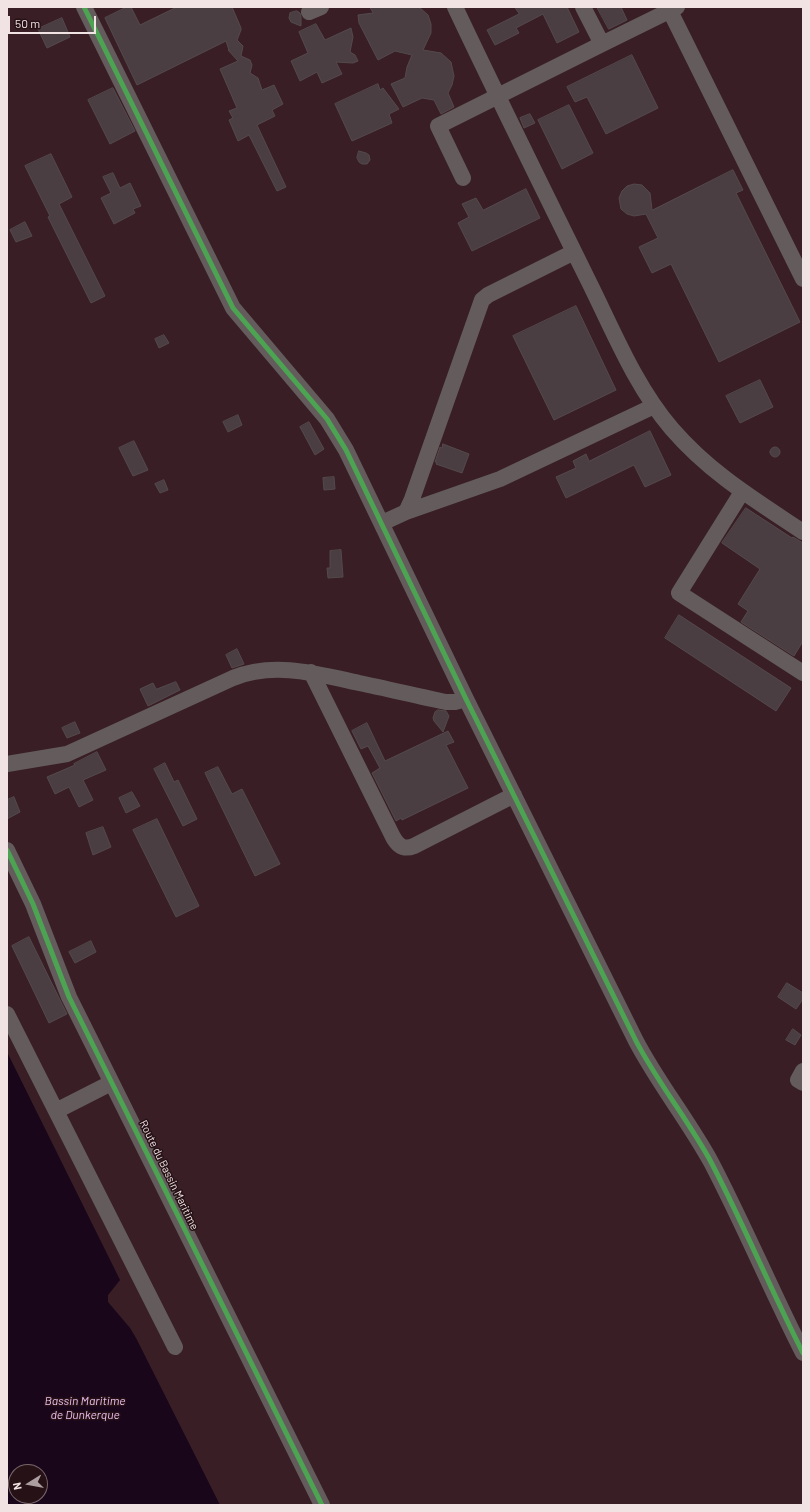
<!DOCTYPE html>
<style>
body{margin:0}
#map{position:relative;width:810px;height:1512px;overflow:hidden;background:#2b2022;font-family:Barlow,sans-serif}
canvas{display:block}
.frame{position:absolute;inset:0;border:8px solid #f1e2e4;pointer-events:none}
.north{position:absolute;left:8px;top:1464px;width:40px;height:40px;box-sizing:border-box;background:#261216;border:1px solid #776568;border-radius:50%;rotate:259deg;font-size:11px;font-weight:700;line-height:16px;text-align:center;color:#f1e2e4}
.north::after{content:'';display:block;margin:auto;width:14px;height:18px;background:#ac9ea0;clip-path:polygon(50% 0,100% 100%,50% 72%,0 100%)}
.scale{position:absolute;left:8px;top:16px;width:88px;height:18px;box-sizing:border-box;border:2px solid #f1e2e4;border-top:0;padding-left:5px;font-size:12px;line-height:14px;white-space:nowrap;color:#f1e2e4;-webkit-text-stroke:3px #261216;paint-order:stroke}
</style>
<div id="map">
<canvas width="810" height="1512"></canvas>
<div class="frame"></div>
<div class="north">N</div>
<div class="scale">50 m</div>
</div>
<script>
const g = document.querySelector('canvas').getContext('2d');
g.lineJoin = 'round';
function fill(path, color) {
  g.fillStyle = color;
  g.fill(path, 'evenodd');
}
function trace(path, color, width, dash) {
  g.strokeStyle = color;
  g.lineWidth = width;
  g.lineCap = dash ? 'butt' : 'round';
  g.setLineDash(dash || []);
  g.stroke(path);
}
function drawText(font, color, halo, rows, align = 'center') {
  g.font = font + ' Barlow,sans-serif';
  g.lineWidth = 3;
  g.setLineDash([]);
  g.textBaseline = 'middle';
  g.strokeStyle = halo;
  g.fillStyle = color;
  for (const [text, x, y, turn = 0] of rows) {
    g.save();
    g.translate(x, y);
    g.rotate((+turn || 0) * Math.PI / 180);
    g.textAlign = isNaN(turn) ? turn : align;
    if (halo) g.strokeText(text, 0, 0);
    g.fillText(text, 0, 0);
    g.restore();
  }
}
fill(new Path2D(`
 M 7,7 L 803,7 L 803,1505 L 220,1505 L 136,1338 L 130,1328 L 108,1302 L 108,1295 L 120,1280 L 7,1052 Z`), '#391f25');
fill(new Path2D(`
 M 7,1052 L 120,1280 L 108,1295 L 108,1302 L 130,1328 L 136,1338 L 220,1505 L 7,1505 ZM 16,1472 L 40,1472 L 40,1496 L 16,1496 Z`), '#19061b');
const building = new Path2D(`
 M 127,7 L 131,7 L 140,25 L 177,7 L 232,7 L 241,28 L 241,30 L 237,40 L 243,46 L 241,56 L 250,60 L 252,65 L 250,73 L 258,78 L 262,90 L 274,85 L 283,104 L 272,110 L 275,116 L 257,125 L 286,187 L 277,191 L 249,135 L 238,141 L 229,120 L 233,118 L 229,111 L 237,108 L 220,69 L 238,61 L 228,50 L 229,50 L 226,41 L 137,85 L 105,18 Z
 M 370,7 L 419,7 L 428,15 L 431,24 L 431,33 L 423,50 L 441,53 L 451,62 L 454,76 L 452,85 L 448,93 L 454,107 L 441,114 L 434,100 L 422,98 L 403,107 L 391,84 L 405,78 L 407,67 L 412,55 L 395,51 L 378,60 L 359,23 L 358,15 L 373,13 Z
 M 515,7 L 567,7 L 579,32 L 557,43 L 543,14 L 516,28 L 519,33 L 495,45 L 487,30 L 519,14 Z
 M 597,7 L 621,7 L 627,20 L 609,29 Z
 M 297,11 L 300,13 L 301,17 L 301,26 L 291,22 L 289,18 L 290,13 Z
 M 62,18 L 70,37 L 47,48 L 38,29 Z
 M 316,24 L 325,40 L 351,28 L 353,37 L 350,52 L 355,55 L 358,61 L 353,63 L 336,62 L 342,74 L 322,83 L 317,72 L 300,81 L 291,61 L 308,53 L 299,32 Z
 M 632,55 L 658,108 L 606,134 L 587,97 L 575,102 L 567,87 Z
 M 378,84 L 380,90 L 383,88 L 399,109 L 389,114 L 392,123 L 352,141 L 335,104 Z
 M 113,88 L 135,131 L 110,144 L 88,100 Z
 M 569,105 L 593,153 L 562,169 L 538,120 Z
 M 530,114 L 535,123 L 524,128 L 520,118 Z
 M 359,151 L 366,153 L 369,155 L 370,160 L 367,164 L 362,164 L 359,162 L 357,158 Z
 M 51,154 L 72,197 L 59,204 L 105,296 L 91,303 L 48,217 L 50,216 L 25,166 Z
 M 733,170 L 743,190 L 736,193 L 800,322 L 719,362 L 671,264 L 652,273 L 639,247 L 658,238 L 646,214 L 634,216 L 627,214 L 621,209 L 619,198 L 622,191 L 627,186 L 634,184 L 642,185 L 650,193 L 652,210 Z
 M 113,173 L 120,188 L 130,183 L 141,206 L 133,209 L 135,213 L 114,224 L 101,198 L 111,193 L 103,177 Z
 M 526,189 L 540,218 L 472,251 L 458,223 L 469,217 L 462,204 L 476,198 L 483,210 Z
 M 25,222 L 32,236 L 16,242 L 10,230 Z
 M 576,306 L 616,390 L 554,420 L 513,336 Z
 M 164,335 L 169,343 L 159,348 L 155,339 Z
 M 760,380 L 773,407 L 740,423 L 726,396 Z
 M 238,415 L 242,425 L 228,432 L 223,422 Z
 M 309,422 L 324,449 L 315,455 L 300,427 Z
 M 650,431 L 671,475 L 645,487 L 634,465 L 566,498 L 556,477 L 576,468 L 573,461 L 586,454 L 589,461 Z
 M 134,441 L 148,470 L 133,476 L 119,448 Z
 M 443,444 L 469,454 L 462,473 L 436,464 L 437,462 L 435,462 L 440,447 L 442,448 Z
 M770 452a5 5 0 1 1 10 0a5 5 0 1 1-10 0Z
 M 334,477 L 335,489 L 324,490 L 323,478 Z
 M 164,480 L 168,490 L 160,493 L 155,484 Z
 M 746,508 L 792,538 L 793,537 L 803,543 L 803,641 L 794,656 L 741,622 L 748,611 L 738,604 L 760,569 L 722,543 Z
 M 341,550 L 343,577 L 328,578 L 327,568 L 330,568 L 330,551 Z
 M 679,615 L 791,688 L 776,711 L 665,638 Z
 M 237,649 L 244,664 L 232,668 L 226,655 Z
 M 176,682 L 180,690 L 148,706 L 140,689 L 153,683 L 156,689 Z
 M 438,710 L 446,711 L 449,716 L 443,732 L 434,721 L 433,718 L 435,712 Z
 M 75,722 L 80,733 L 67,738 L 62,728 Z
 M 367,723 L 385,761 L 448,731 L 454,742 L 446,745 L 468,788 L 402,820 L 401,818 L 396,821 L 372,773 L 380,768 L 368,746 L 361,749 L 352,731 Z
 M 97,752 L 106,770 L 83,780 L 93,800 L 79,807 L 69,787 L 55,794 L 47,777 L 75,765 L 74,764 Z
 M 165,763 L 174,782 L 178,780 L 197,819 L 183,826 L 154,769 Z
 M 218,767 L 232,794 L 242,789 L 280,864 L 255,876 L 205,773 Z
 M 132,792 L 140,806 L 126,813 L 119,798 Z
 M 14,797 L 20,812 L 7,819 L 7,800 Z
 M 157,819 L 199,906 L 176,917 L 133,830 Z
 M 103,827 L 111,847 L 93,855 L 86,833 Z
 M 29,937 L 67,1014 L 49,1023 L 12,946 Z
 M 91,941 L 96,952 L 75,963 L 69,952 Z
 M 787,983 L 803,993 L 803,999 L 796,1009 L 778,997 Z
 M 793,1029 L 801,1035 L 795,1045 L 786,1040 Z`);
fill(building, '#4a3e42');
trace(building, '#53494c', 1);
trace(new Path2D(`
 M 84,7 L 233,308 L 327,419 L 346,450 L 466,699 L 636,1041 C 658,1083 688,1120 711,1162 C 744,1225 771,1290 803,1353
 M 455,7 C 498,98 543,189 588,280 C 613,330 635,386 672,429 C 710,473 755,500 803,532
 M 670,11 L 803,279
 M 309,12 L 321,7
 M 602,44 L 677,7
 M 463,178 L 438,126 L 602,44 L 583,7
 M 742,492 L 679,593 L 803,673
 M 406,512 L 412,499 L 482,300 L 488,295 L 574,252
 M 382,523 L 406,512 L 500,479 L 654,406
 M 311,672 L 393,837 C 398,846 404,850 414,846 L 514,795
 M 7,764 L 67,754 L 233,678 C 274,661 318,674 359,683 C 388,689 417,696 446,702 L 455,702 L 466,699
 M 7,850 L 33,904 L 69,997 L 81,1021 L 322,1505
 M 7,1014 L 56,1111 L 111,1083
 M 803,1071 L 798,1080 L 803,1083
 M 56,1111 L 175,1347`), '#645c5c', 16);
trace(new Path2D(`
 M 84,7 L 233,308 L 327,419 L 346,450 L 466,699 L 636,1041 C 658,1083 688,1120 711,1162 C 744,1225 771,1290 803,1353
 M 7,850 L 33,904 L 69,997 L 81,1021 L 322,1505`), '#4ca352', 5);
drawText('11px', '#f1e2e4', '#261216', [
 ["Route du Bassin Maritime",169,1175,64]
]);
drawText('italic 12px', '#eebff1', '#261216', [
 ["Bassin Maritime",85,1401],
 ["de Dunkerque",85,1415]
]);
</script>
